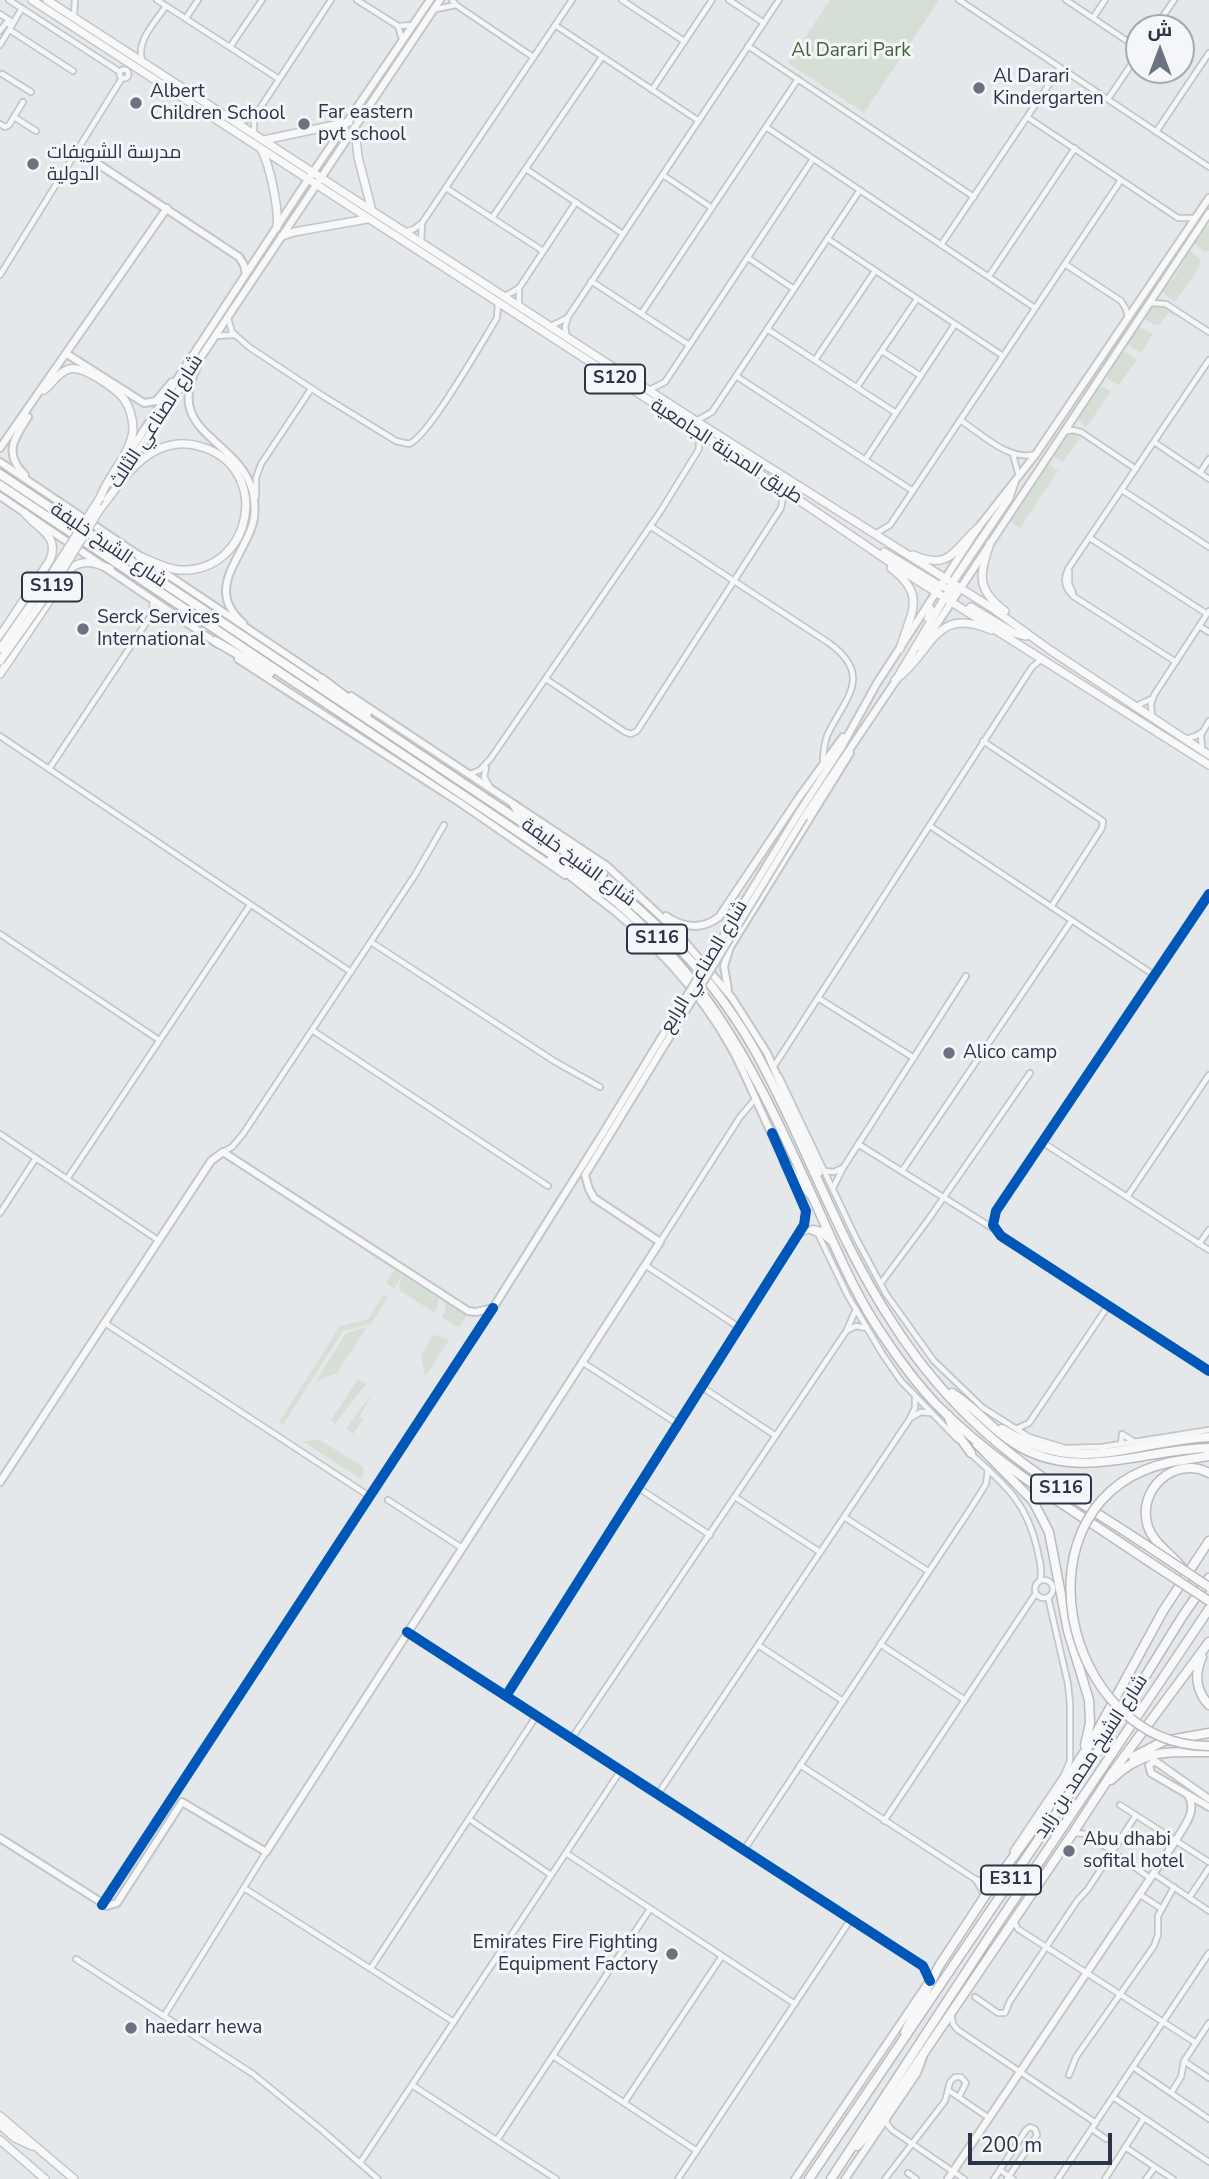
<!DOCTYPE html>
<meta charset="utf-8">
<style>
body{margin:0}
#map{position:relative;width:1209px;height:2179px;overflow:hidden;background:#e5e8eb;font-family:"Nunito Sans",Cairo,sans-serif}
canvas{display:block}
.north{position:absolute;left:1125px;top:14px;width:70px;height:70px;box-sizing:border-box;background:#f4f6f9;border:2px solid #a3a8b2;border-radius:50%;rotate:0deg;font-size:19px;font-weight:700;line-height:28px;text-align:center;color:#293447}
.north::after{content:'';display:block;margin:auto;width:24px;height:32px;background:#6b7380;clip-path:polygon(50% 0,100% 100%,50% 72%,0 100%)}
.scale{position:absolute;left:968px;top:2133px;width:144px;height:32px;box-sizing:border-box;border:4px solid #293447;border-top:0;padding-left:9px;font-size:21px;line-height:24px;white-space:nowrap;color:#293447;-webkit-text-stroke:5px #f4f6f9;paint-order:stroke}
</style>
<div id="map">
<canvas width="1209" height="2179"></canvas>
<div class="north">ش</div>
<div class="scale">200 m</div>
</div>
<script>
const g = document.querySelector('canvas').getContext('2d');
g.lineJoin = 'round';
function fill(path, color) {
  g.fillStyle = color;
  g.fill(path, 'evenodd');
}
function trace(path, color, width, dash) {
  g.strokeStyle = color;
  g.lineWidth = width;
  g.lineCap = dash ? 'butt' : 'round';
  g.setLineDash(dash || []);
  g.stroke(path);
}
function drawText(font, color, halo, rows, align = 'center') {
  g.font = font + ' "Nunito Sans",Cairo,sans-serif';
  g.lineWidth = 6;
  g.setLineDash([]);
  g.textBaseline = 'middle';
  g.strokeStyle = halo;
  g.fillStyle = color;
  for (const [text, x, y, turn = 0] of rows) {
    g.save();
    g.translate(x, y);
    g.rotate((+turn || 0) * Math.PI / 180);
    g.textAlign = isNaN(turn) ? turn : align;
    if (halo) g.strokeText(text, 0, 0);
    g.fillText(text, 0, 0);
    g.restore();
  }
}
fill(new Path2D(`
 M 830,0 L 939,0 L 864,113 L 788,63 Z
 M 1209,225 L 1209,251 L 1204,252 L 1194,243 L 1206,226 Z
 M 1188,252 L 1192,252 L 1200,259 L 1201,265 L 1175,302 L 1165,295 L 1163,286 L 1174,279 Z
 M 1161,304 L 1176,313 L 1174,316 L 1168,313 L 1159,325 L 1155,325 L 1144,319 L 1150,305 Z
 M 1139,326 L 1153,334 L 1141,353 L 1127,344 Z
 M 1122,352 L 1126,352 L 1137,360 L 1119,385 L 1108,379 L 1108,374 Z
 M 1100,387 L 1104,387 L 1111,391 L 1086,428 L 1078,419 Z
 M 1069,431 L 1078,432 L 1081,436 L 1063,462 L 1055,458 L 1054,454 L 1064,434 Z
 M 1050,465 L 1058,471 L 1020,528 L 1012,523 L 1011,519 L 1045,466 Z
 M 394,1270 L 438,1298 L 438,1304 L 435,1313 L 400,1291 L 399,1285 L 402,1276 L 394,1288 L 386,1283 Z
 M 383,1295 L 388,1297 L 371,1324 L 343,1331 L 283,1425 L 279,1422 L 340,1326 L 368,1319 Z
 M 445,1302 L 466,1316 L 462,1325 L 457,1327 L 442,1317 L 445,1311 Z
 M 367,1327 L 337,1373 L 316,1381 L 346,1333 Z
 M 437,1335 L 449,1340 L 425,1377 L 421,1355 L 432,1336 Z
 M 358,1379 L 366,1384 L 335,1424 L 331,1420 Z
 M 374,1392 L 359,1417 L 363,1420 L 353,1434 L 346,1428 Z
 M 320,1440 L 363,1467 L 364,1471 L 361,1479 L 302,1441 Z`), '#d6dfd6');
const street = new Path2D(`
 M 9,0 L 120,72
 M 157,0 L 279,79
 M 357,0 L 398,26 L 402,39
 M 452,0 L 456,5 L 533,57
 M 622,0 L 684,41
 M 729,0 L 764,23
 M 959,0 L 1209,167
 M 1066,0 L 1139,49
 M 436,9 L 456,5
 M 0,14 L 11,21
 M 74,16 L 75,0
 M 186,18 L 198,0
 M 1093,18 L 1105,0
 M 12,25 L 22,8
 M 555,25 L 699,121
 M 398,26 L 413,25
 M 1155,28 L 1174,0
 M 10,30 L 73,71
 M 0,31 L 6,23 L 12,25 L 0,45
 M 748,46 L 974,197
 M 230,47 L 262,0
 M 142,60 C 136,41 156,21 166,6
 M119.5 74a4.5 4.5 0 1 1 9 0a4.5 4.5 0 1 1-9 0Z
 M 2,74 L 31,92
 M 652,90 L 712,0
 M 1108,99 L 1139,53
 M 14,117 L 36,131
 M 1027,117 L 1178,218 L 1195,218
 M 238,123 L 255,116 L 331,0
 M 0,124 L 5,127 L 9,125 L 23,102
 M 766,127 L 1035,308
 M 1156,132 L 1209,53
 M 254,133 L 254,116
 M 526,169 L 623,234
 M 663,175 L 712,208
 M 446,188 L 543,251
 M 492,218 L 602,57
 M 403,232 L 414,229 L 422,223 L 572,0
 M 828,239 L 1003,356
 M 421,242 L 422,224
 M 941,245 L 1060,68
 M 748,258 L 794,289
 M 1065,264 L 1121,301 L 1126,309 L 1128,318
 M 0,275 L 122,78
 M 989,276 L 1075,148
 M 591,281 L 689,345
 M 519,288 L 519,306
 M 503,296 L 511,293 L 519,288 L 576,202
 M 1150,303 L 1166,304 L 1209,332
 M 641,314 L 798,79
 M 228,318 L 232,332 L 249,347 L 323,396 L 396,441 L 409,444 C 429,436 482,342 497,318 L 498,303
 M 551,326 L 567,318
 M 767,329 L 896,413
 M 215,336 L 234,335
 M 567,337 L 565,327 L 568,317 L 779,0
 M 882,351 L 921,376
 M 815,360 L 875,271
 M 736,376 L 913,491
 M 857,387 L 917,299
 M 649,390 L 665,382 L 813,159
 M 960,420 C 982,434 1009,462 1036,454
 M 696,421 L 712,412 L 860,190
 M 1064,432 L 1072,430 L 1081,432 L 1136,469
 M 1154,442 L 1209,479
 M 1013,455 L 1019,476
 M 865,460 L 955,324
 M 1200,473 L 1209,459
 M 1122,490 L 1209,547
 M 256,497 L 256,478 L 261,464 L 311,389
 M 650,526 L 829,643 C 876,677 842,701 827,736 C 824,745 823,754 823,764
 M 875,534 L 890,525 L 1121,180
 M 1090,538 L 1207,614
 M 1069,571 L 1069,584 L 1073,593
 M 1199,626 L 1209,632
 M 1176,662 L 1073,596 C 1065,588 1063,579 1068,569 L 1209,360
 M 546,679 L 625,732 L 631,734 L 637,731 L 781,508 L 784,492
 M 1134,707 L 1151,699
 M 1152,718 L 1151,704 L 1154,695 L 1209,611
 M 0,736 L 351,972
 M 1185,739 L 1196,736 L 1202,732
 M 983,741 L 1103,821 L 1102,828 L 1051,907
 M 1202,749 L 1201,735 L 1209,721
 M 486,768 L 484,777 L 489,785
 M 49,769 L 152,614 L 153,600
 M 470,774 L 480,770 L 491,758 L 660,512 L 699,449 L 699,434
 M 930,826 L 1154,975
 M 1209,894 L 996,1211 L 993,1225 L 1001,1236 L 1209,1371
 M 0,934 L 159,1040
 M 371,942 L 554,1061 L 600,1087
 M 818,998 L 914,1058
 M 312,1030 L 548,1186
 M 774,1066 L 1032,667 L 1042,659
 M 779,1076 L 856,1238 L 886,1294 L 934,1361 L 983,1408 L 1029,1437 L 1065,1448 L 1102,1447 L 1209,1430
 M 0,1134 L 158,1240
 M 1042,1142 L 1209,1250
 M 858,1144 L 994,1229
 M 223,1152 L 232,1147 L 243,1134 L 415,875 L 444,825
 M 825,1171 L 834,1172 L 842,1168
 M 902,1171 L 1072,920
 M 67,1179 L 250,905
 M 833,1188 L 843,1168 L 966,976
 M 1127,1197 L 1209,1075
 M 0,1213 L 36,1158
 M 800,1233 L 810,1230 L 818,1234 L 848,1296 L 883,1355 L 901,1381 L 958,1440
 M 660,1242 L 740,1117 L 756,1098
 M 1199,1244 L 1209,1230
 M 645,1265 L 740,1328
 M 881,1283 L 928,1220 L 1030,1073
 M 105,1323 L 369,1496
 M 848,1330 L 856,1326 L 866,1328
 M 582,1362 L 678,1424
 M 702,1387 L 776,1436
 M 912,1417 L 921,1412 L 930,1413
 M 1016,1429 L 1029,1423 L 1108,1306
 M 1121,1444 L 1122,1434 L 1133,1441
 M 971,1454 C 1005,1485 1026,1501 1037,1548 C 1039,1559 1043,1569 1040,1580
 M 637,1487 L 710,1535
 M 735,1497 L 820,1552
 M 388,1500 L 462,1548
 M 844,1517 L 928,1571
 M1035 1589a9 9 0 1 1 18 0a9 9 0 1 1-18 0Z
 M 408,1633 L 923,1966 L 930,1981
 M 880,1644 L 965,1700
 M 758,1645 L 843,1701
 M 506,1696 L 799,1234 L 806,1220 L 806,1211 L 783,1162
 M 572,1738 L 847,1330 L 856,1309
 M 800,1765 L 975,1879 L 984,1882 L 995,1881
 M 658,1794 L 909,1420 L 915,1408 L 915,1397
 M 1120,1805 L 1209,1862
 M 469,1819 L 551,1875
 M 884,1821 L 1036,1593
 M 1074,1833 L 1087,1834 L 1150,1878
 M 744,1850 L 971,1508 L 986,1484 L 988,1469
 M 1013,1851 L 1064,1775 L 1070,1761 L 1070,1704 L 1068,1684 L 1048,1597
 M 566,1853 L 795,2004
 M 1154,1874 L 1209,1911
 M 976,1880 L 985,1896
 M 244,1888 L 454,2022
 M 1139,1894 L 1162,1909
 M 1189,1898 L 1209,1868
 M 102,1905 L 492,1309
 M 1014,1922 L 1018,1929 L 1196,2043
 M 76,1959 L 253,2074 L 323,2131 L 378,2179
 M 371,1968 L 537,1715
 M 975,1997 L 998,2013 L 1005,2013 L 1010,2001 L 1077,1901 L 1088,1889 L 1136,1815
 M 951,2013 L 953,2024 L 958,2030 L 1096,2123
 M 164,2016 L 266,1852
 M 553,2056 L 697,2151
 M 1184,2061 L 1209,2078
 M 1133,2067 L 1209,2119
 M 1069,2075 L 1076,2057 L 1154,1946 L 1158,1935 L 1158,1916 L 1174,1887
 M 412,2085 L 556,2179
 M 948,2090 L 989,2118
 M 1171,2093 L 1181,2077 L 1184,2061 L 1209,2023
 M 1113,2097 L 1209,2162
 M 624,2103 L 722,1956
 M 886,2118 L 887,2124 L 892,2130 L 964,2179
 M 1092,2129 L 1106,2139
 M 497,2140 L 650,1909
 M 1125,2147 L 1173,2179
 M 360,2163 L 621,1770
 M 1000,2170 L 1013,2179
 M 908,2173 L 916,2179
 M 678,2179 L 851,1919
 M 885,2179 L 945,2101 L 950,2082 L 955,2077 L 961,2077 L 966,2083 L 959,2097
 M 994,2179 L 1026,2130 L 1030,2127 L 1035,2129 L 1037,2135 L 1007,2179
 M 1058,2179 L 1209,1953
 M 1105,2179 L 1144,2118
 M 1146,2179 L 1155,2167`);
const secondary = new Path2D(`
 M 77,150 L 239,257 L 244,265 L 246,274
 M 67,354 L 144,403 L 156,401 L 172,382
 M 197,367 C 163,434 240,438 253,493 C 255,504 256,515 252,526 C 241,560 205,590 243,623
 M 0,448 L 167,208
 M 125,459 L 301,190 L 430,0
 M 0,462 L 324,680
 M 25,475 C 3,454 14,438 28,417
 M 120,478 L 440,0
 M 0,496 L 218,644
 M 921,648 L 1209,213
 M 238,659 L 459,802 L 565,875
 M 351,696 L 607,866 L 675,930 L 732,998 L 767,1053 L 819,1173
 M 798,814 L 841,748 L 877,683 L 978,528 L 1036,454 L 1209,198
 M 804,817 L 897,679
 M 594,895 C 649,936 699,989 732,1049 C 758,1097 774,1154 810,1195
 M 666,916 C 683,928 702,930 719,917 L 800,796 L 843,737
 M 728,990 L 724,966 L 730,947 L 850,753
 M 0,1482 L 211,1161 L 223,1152 L 468,1311 L 476,1312 L 493,1308 L 603,1133
 M 1209,1799 L 1155,1761 L 1149,1765 L 1151,1773 L 1209,1807
 M 0,1838 L 107,1906 L 117,1903 L 182,1802 L 266,1852 L 660,1242 L 594,1198 L 589,1189 L 585,1175 L 609,1136
 M 795,2179 L 928,1983
 M 845,2179 L 917,2073 L 923,2057
 M 948,2179 L 1176,1840 C 1184,1826 1198,1811 1188,1795`);
const primary = new Path2D(`
 M 32,0 L 706,437 L 912,577 L 1209,765
 M 47,0 L 696,421 L 992,608 L 1050,650 L 1209,755
 M 355,128 L 358,157 L 371,207
 M 264,140 L 349,122
 M 261,149 C 270,165 279,209 277,227
 M 282,236 L 294,232 L 367,219
 M 44,390 C 53,383 57,373 69,369 C 83,365 115,388 124,399 C 130,408 133,420 133,430 C 131,454 108,475 100,498
 M 100,509 C 116,489 132,463 155,451 C 170,443 187,442 202,447 C 273,469 252,574 179,570 C 165,569 152,561 139,556
 M 990,543 C 980,574 975,589 1005,611
 M 884,552 L 940,586 L 953,590
 M 913,555 C 951,571 954,549 978,528
 M 891,568 C 928,596 910,613 900,649
 M 952,601 L 950,590 L 952,583 L 1009,498 L 1014,483
 M 967,611 L 971,607 L 1014,633 L 1026,636
 M 928,618 L 931,610 L 928,605
 M 0,636 L 50,560 C 60,535 38,530 25,513
 M 0,674 L 72,567 C 86,559 97,563 110,569
 M 895,680 C 933,653 933,605 991,630
 M 896,680 L 947,594
 M 0,2116 L 74,2179
 M 0,2125 L 15,2138 L 32,2146
 M 0,2140 L 45,2179`);
const highway = new Path2D(`
 M 0,474 L 556,845 C 637,901 703,961 753,1047 C 804,1137 836,1238 894,1325 C 919,1364 951,1402 986,1433 C 1034,1476 1092,1509 1146,1545
 M 0,485 L 578,872 C 699,959 748,1055 808,1187 C 832,1238 852,1291 884,1337 C 900,1361 917,1384 936,1404 C 995,1464 1070,1508 1139,1555
 M 215,641 L 270,673
 M 322,679 L 367,713
 M 514,805 L 519,812 L 572,848 L 603,873
 M 551,860 L 596,896
 M 813,1230 L 822,1232 L 831,1240
 M 952,1393 C 978,1409 996,1435 1024,1449 C 1083,1480 1147,1449 1209,1448
 M 948,1415 L 953,1428 L 971,1453
 M 1002,1429 C 1080,1477 1128,1442 1209,1437
 M 977,1444 L 1033,1501 L 1049,1532 L 1068,1631 L 1089,1700 L 1090,1723 L 1085,1745
 M 1171,1462 L 1209,1456
 M 1183,1569 C 1172,1554 1154,1544 1148,1527 C 1136,1490 1174,1455 1209,1473
 M 1202,1657 C 1194,1674 1196,1691 1209,1705
 M 1133,1757 L 1164,1741 L 1209,1733
 M 1111,1780 C 1143,1749 1167,1752 1209,1752
 M 905,2032 L 939,1966 L 985,1896 L 1040,1820 L 1093,1739 L 1163,1611 L 1209,1541
 M 857,2146 L 871,2131 L 1073,1833 L 1112,1773 L 1209,1642
 M 809,2179 L 1107,1738 L 1182,1617 L 1209,1578
 M 831,2179 L 991,1934 L 1209,1609`);
trace(street, '#c3c6c9', 8);
trace(secondary, '#c3c6c9', 10);
trace(primary, '#c1c5c9', 10);
trace(highway, '#b7bbc0', 11);
trace(street, '#f5f6f7', 4.5);
trace(secondary, '#f8f8f9', 6);
trace(primary, '#f8f8f9', 7);
trace(highway, '#f8f8f9', 8);
const secondaryBridge = new Path2D(`
 M 603,1133 L 798,814
 M 609,1136 L 804,817`);
const primaryBridge = new Path2D(`
 M 0,649 L 46,583 L 100,498
 M 0,661 L 53,586 L 100,509`);
const highwayBridge = new Path2D(`
 M 1171,1462 C 1007,1497 1061,1746 1209,1746
 M 1146,1545 L 1209,1587
 M 1139,1555 L 1209,1601`);
trace(secondaryBridge, '#c3c6c9', 10, []);
trace(primaryBridge, '#c1c5c9', 10, []);
trace(highwayBridge, '#b7bbc0', 11, []);
trace(secondaryBridge, '#f8f8f9', 6);
trace(primaryBridge, '#f8f8f9', 7);
trace(highwayBridge, '#f8f8f9', 8);
trace(new Path2D(`
 M 1209,894 L 996,1211 L 993,1225 L 1001,1236 L 1209,1371
 M 407,1632 L 923,1966 L 930,1981
 M 506,1696 L 804,1225 L 806,1211 L 772,1133
 M 102,1905 L 493,1308`), '#0057b8', 10);
for (const [x, y, r, color] of [
 [979,88,7,"#6b7380"],
 [136,103,7,"#6b7380"],
 [304,124,7,"#6b7380"],
 [33,164,7,"#6b7380"],
 [83,629,7,"#6b7380"],
 [949,1053,7,"#6b7380"],
 [1069,1851,7,"#6b7380"],
 [672,1954,7,"#6b7380"],
 [131,2028,7,"#6b7380"]
]) {
  const dot = new Path2D();
  dot.arc(x, y, r, 0, 2 * Math.PI);
  g.fillStyle = color;
  g.fill(dot);
  trace(dot, '#f4f6f9', 2.5);
}
for (const [x, y, w] of [
 [615,379,60],
 [52,587,60],
 [657,939,60],
 [1061,1489,60],
 [1011,1880,60]
]) {
  const box = new Path2D();
  box.roundRect(x - w / 2, y - 14.5, w, 29, 5);
  g.fillStyle = '#f4f6f9';
  g.fill(box);
  trace(box, '#293447', 2);
}
drawText('bold 18px', '#293447', null, [
 ["S120",615,379],
 ["S119",52,587],
 ["S116",657,939],
 ["S116",1061,1489],
 ["E311",1011,1880]
]);
drawText('19px', '#3f6435', '#f4f6f9', [
 ["Al Darari Park",851,51]
]);
drawText('19px', '#293447', '#f4f6f9', [
 ["Al Darari",993,77],
 ["Kindergarten",993,99],
 ["Albert",150,92],
 ["Children School",150,114],
 ["Far eastern",318,113],
 ["pvt school",318,135],
 ["مدرسة الشويفات",47,153],
 ["الدولية",47,175],
 ["Serck Services",97,618],
 ["International",97,640],
 ["Alico camp",963,1053],
 ["Abu dhabi",1083,1840],
 ["sofital hotel",1083,1862],
 ["Emirates Fire Fighting",658,1943,"right"],
 ["Equipment Factory",658,1965,"right"],
 ["haedarr hewa",145,2028]
], 'left');
drawText('19px', '#293447', '#f4f6f9', [
 ["شارع الصناعي الثالث",157,422,-57],
 ["طريق المدينة الجامعية",726,452,33],
 ["شارع الشيخ خليفة",108,546,34],
 ["شارع الشيخ خليفة",578,863,36],
 ["شارع الصناعي الرابع",705,967,-59],
 ["شارع الشيخ محمد بن زايد",1092,1757,-57]
]);
</script>
